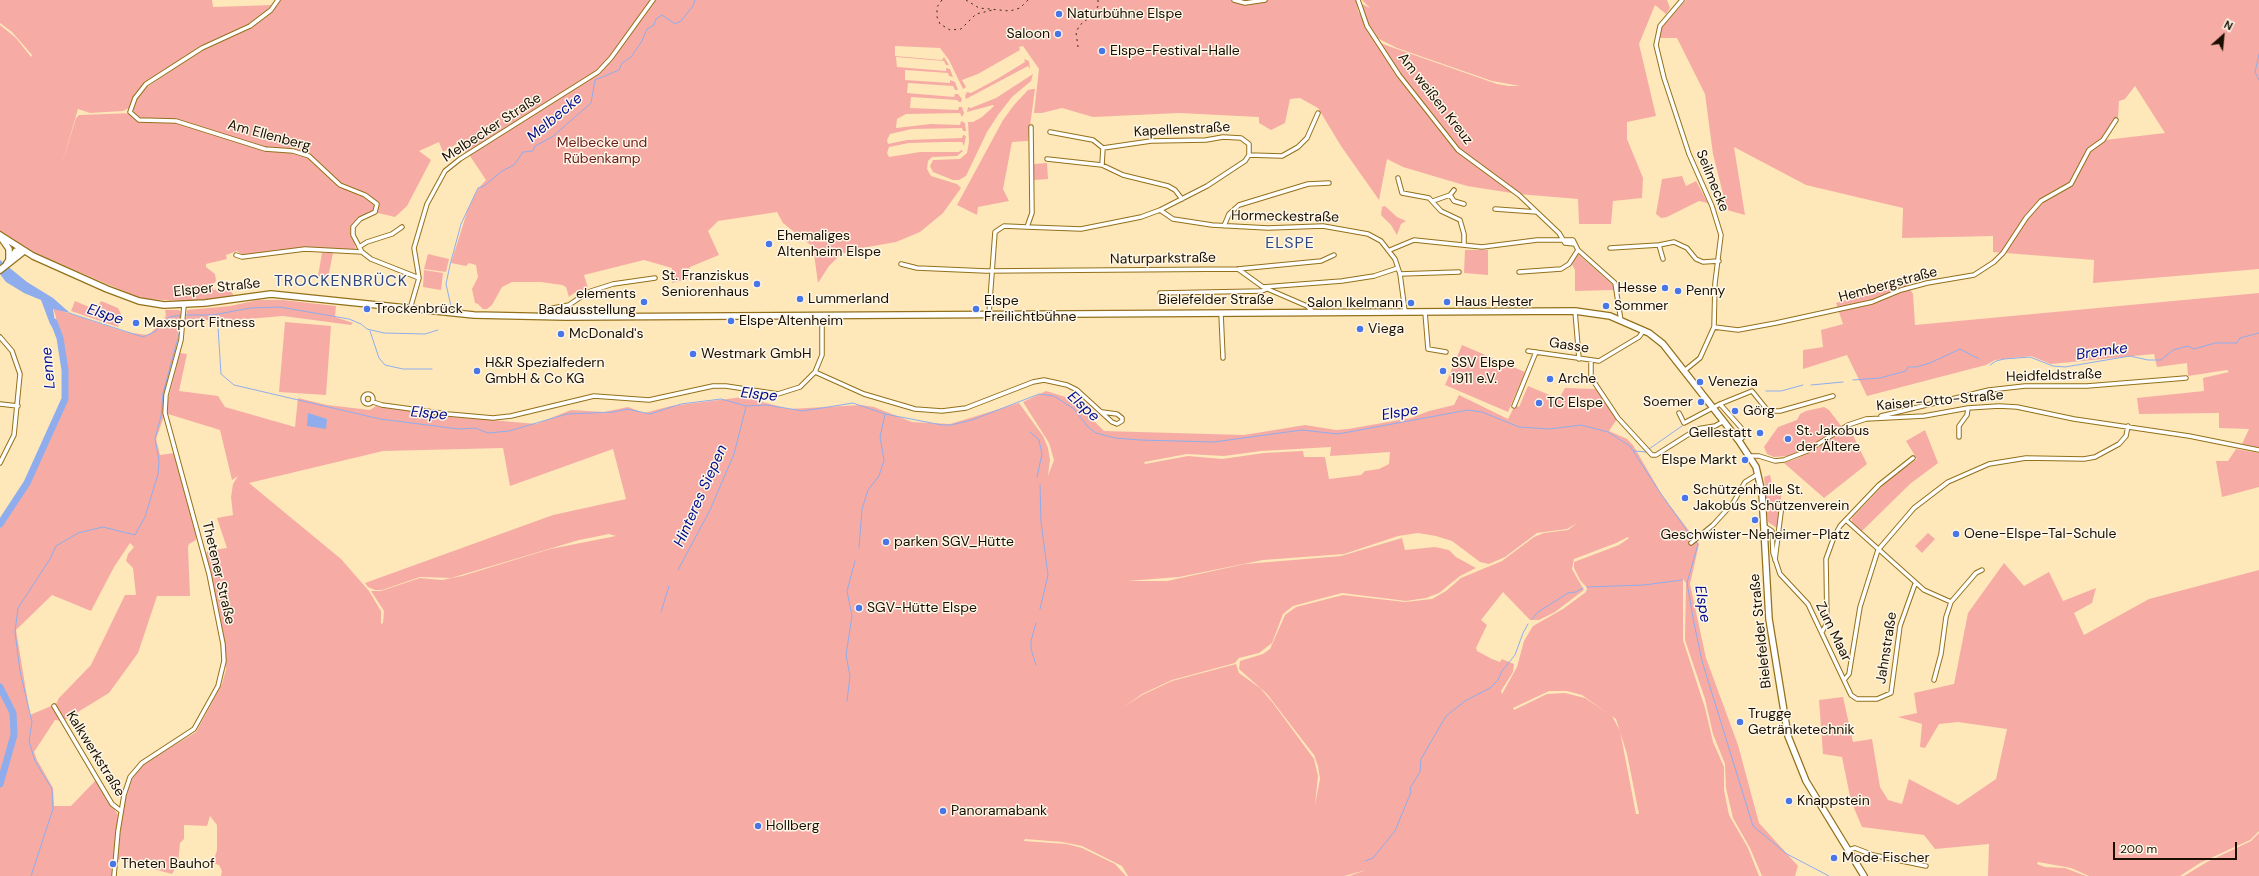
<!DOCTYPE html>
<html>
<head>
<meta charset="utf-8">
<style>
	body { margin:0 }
	#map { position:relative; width:2259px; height:876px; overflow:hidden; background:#fee8ba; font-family:"DM Sans",sans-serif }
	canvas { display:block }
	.north { position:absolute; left:2203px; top:16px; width:40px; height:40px; -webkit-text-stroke:3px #fef7e8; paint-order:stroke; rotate:27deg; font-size:11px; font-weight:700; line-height:16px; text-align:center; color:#1a0f00 }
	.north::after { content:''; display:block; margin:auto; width:14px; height:18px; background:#1a0f00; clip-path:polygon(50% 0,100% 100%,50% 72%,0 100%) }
	.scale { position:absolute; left:2113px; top:842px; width:124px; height:18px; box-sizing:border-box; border:2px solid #1a0f00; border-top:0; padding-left:5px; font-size:12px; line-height:14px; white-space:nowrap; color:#1a0f00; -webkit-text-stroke:3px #fef7e8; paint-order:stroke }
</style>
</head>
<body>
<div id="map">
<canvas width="2259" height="876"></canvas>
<div class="north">N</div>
<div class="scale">200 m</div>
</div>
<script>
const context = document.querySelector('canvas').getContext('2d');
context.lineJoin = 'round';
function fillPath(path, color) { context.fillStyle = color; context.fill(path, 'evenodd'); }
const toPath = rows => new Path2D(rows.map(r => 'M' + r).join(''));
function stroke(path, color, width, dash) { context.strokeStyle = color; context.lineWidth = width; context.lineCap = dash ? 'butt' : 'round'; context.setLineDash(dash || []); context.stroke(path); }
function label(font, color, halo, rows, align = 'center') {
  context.font = font + ' "DM Sans",sans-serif'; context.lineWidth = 3; context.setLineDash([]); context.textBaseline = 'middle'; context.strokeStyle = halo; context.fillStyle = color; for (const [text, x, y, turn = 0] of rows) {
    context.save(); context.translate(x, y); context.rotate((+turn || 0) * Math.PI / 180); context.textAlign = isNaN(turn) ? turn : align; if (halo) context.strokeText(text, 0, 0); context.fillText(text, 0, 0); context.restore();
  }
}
const green = toPath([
	[0,0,212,0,213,7,273,5,257,21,220,38,147,83,134,98,129,108,123,111,90,113,78,109,61,167,76,118,79,115,133,113,136,100,147,87,206,47,255,25,267,16,280,0,1356,0,1358,11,1377,42,1497,84,1509,86,1520,86,1492,81,1397,48,1379,39,1368,24,1362,4,1370,8,1362,0,1667,0,1670,8,1666,14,1655,5,1639,44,1656,116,1627,122,1627,139,1643,178,1642,198,1613,201,1611,224,1579,224,1578,199,1518,194,1467,186,1403,167,1387,159,1379,200,1341,146,1318,108,1300,98,1290,99,1285,123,1271,130,1259,123,1259,117,1179,113,1093,117,1062,108,1042,113,1034,113,1039,69,1023,46,1019,47,1020,50,978,74,962,80,966,87,963,89,949,60,940,48,895,46,895,56,942,60,944,57,949,65,946,65,944,61,896,57,897,67,946,71,946,68,950,69,953,77,949,76,948,73,905,70,905,80,950,83,950,80,955,82,958,90,955,90,953,86,908,83,907,93,954,97,955,94,958,94,962,99,961,102,959,102,957,100,911,97,910,108,958,110,959,107,962,107,964,113,962,117,960,113,906,114,897,119,896,128,931,124,960,125,961,121,965,123,966,131,963,131,962,128,912,129,890,134,887,140,888,144,907,140,962,138,963,135,966,136,964,146,962,142,943,142,909,143,889,147,887,153,889,157,920,152,959,152,961,150,963,151,957,156,932,157,928,161,927,169,931,176,957,184,961,188,943,213,920,232,896,242,856,249,841,254,829,266,818,283,813,247,783,223,777,212,718,221,708,231,719,255,690,267,687,279,672,283,672,268,644,260,584,275,588,288,574,293,569,297,566,287,562,285,541,282,512,282,502,287,492,305,487,309,483,309,478,304,475,303,472,289,478,277,476,265,469,263,466,266,451,263,468,209,478,189,486,180,470,156,465,153,460,142,443,152,439,142,419,151,431,160,407,206,395,217,374,212,358,219,352,228,356,251,305,247,242,255,237,251,226,255,227,259,206,264,206,267,215,274,216,281,212,285,213,290,229,288,234,296,190,301,142,299,14,244,0,234,0,25,16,38,31,57,32,55,12,32,0,23],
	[1686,0,2259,0,2259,269,2093,283,2094,260,1993,252,1993,236,1902,238,1903,208,1806,185,1734,147,1745,215,1727,210,1713,154,1705,94,1677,38,1659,38,1661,28],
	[2135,86,2165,133,2105,140,2118,118,2119,101,2125,99],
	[1024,59,1029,61,1030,69,1028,66,966,99,965,96,967,92,971,93,997,79,1025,62],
	[1033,74,1031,81,1012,97,998,115,987,132,966,176,959,180,953,180,933,172,930,166,933,160,960,159,967,153,969,142,968,122,973,122,982,117,994,106,993,105,967,112,968,107,971,108,996,98],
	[1033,89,1035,89,1028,141,1012,142,1003,189,1009,201,978,207,977,215,957,205,1003,120,1014,105,1028,90],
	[1047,163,1048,179,1034,180,1034,164],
	[1682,176,1686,186,1696,181,1708,203,1699,201,1667,217,1661,218,1656,214,1662,179],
	[1385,206,1397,217,1406,221,1401,224,1397,235,1391,225,1381,215,1382,207],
	[1465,250,1488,250,1488,275,1464,273],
	[322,253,333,253,328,278,318,276],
	[428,254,449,259,446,272,424,269],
	[1578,254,1614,286,1614,290,1575,291,1575,270,1572,264],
	[424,270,443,273,441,290,423,287],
	[1904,280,1913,294,1915,325,2259,293,2259,448,2242,444,2249,429,2219,428,2219,413,2139,414,2137,398,2204,391,2203,378,2229,372,2227,370,2188,376,2187,363,2157,367,2154,354,2051,364,2031,356,1995,360,1986,365,1867,396,1847,355,1803,369,1803,350,1823,347,1821,330,1843,324,1836,303],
	[258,300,283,300,336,306,335,317,353,323,351,325,283,316,223,321,186,319,187,310,230,306],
	[75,301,96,310,101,301,118,308,122,316,118,327,71,311],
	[53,308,126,332,147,335,151,333,166,316,165,310,179,310,181,312,176,348,163,397,164,416,156,439,160,455,174,453,197,536,196,540,189,544,188,547,190,596,157,596,138,653,109,693,63,721,55,720,34,752,37,760,53,788,54,806,71,806,96,780,118,815,112,876,0,876,0,528,6,521,64,403,65,381,56,317],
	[130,543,134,547,128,554,126,561,133,568,136,595,125,595,91,665,59,698,56,704,30,715,16,630,52,595,91,611,114,567],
	[285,322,331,326,326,395,279,392],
	[1462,345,1525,372,1508,412,1445,385],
	[180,353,187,354,179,391,218,396,225,407,295,427,298,398,327,405,370,410,376,406,447,416,536,424,571,410,604,412,628,407,644,413,671,406,743,397,789,409,861,405,874,407,912,422,950,424,1019,403,1043,436,1048,448,1050,460,1048,476,1054,460,1049,443,1023,402,1046,391,1072,399,1104,431,1244,435,1305,425,1336,430,1348,429,1411,418,1429,411,1454,405,1459,395,1508,419,1515,405,1519,407,1528,386,1559,399,1565,388,1596,389,1617,419,1609,431,1627,439,1633,445,1662,495,1699,544,1690,584,1706,658,1738,745,1759,823,1798,866,1795,876,1762,876,1750,848,1733,818,1726,788,1725,764,1713,734,1705,699,1685,640,1686,583,1683,579,1683,640,1705,708,1713,742,1724,767,1724,790,1729,815,1748,848,1759,876,1349,876,1366,870,1344,876,1128,876,1122,866,1082,846,1062,842,1025,839,1024,841,1067,844,1082,848,1115,864,1126,876,221,876,222,871,219,865,213,863,217,850,217,825,210,816,207,826,184,825,184,839,180,843,178,864,172,874,117,859,124,802,134,774,148,761,196,732,222,684,226,669,223,631,206,553,208,551,227,548,217,518,233,515,231,497,233,484,238,476,232,480,220,430,168,414,168,400],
	[1331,447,1330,456,1390,452,1389,464,1379,469,1365,471,1361,475,1329,479,1325,457,1304,457,1303,451,1264,453,1222,459,1188,456,1145,464,1144,462,1187,454,1224,456,1261,451],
	[503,448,510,486,613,449,626,499,553,515,365,583,368,587,375,590,382,590,420,577,451,578,579,540,609,534,616,536,550,549,462,576,442,580,420,578,381,591,371,591,384,611,383,623,381,624,381,611,369,591,341,559,249,483,383,451],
	[1577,523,1568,530,1544,533,1534,537,1502,561,1461,578,1446,591,1432,599,1405,602,1343,595,1296,607,1285,615,1270,649,1263,654,1240,661,1239,669,1267,694,1314,755,1318,766,1320,779,1315,805,1318,776,1314,759,1273,703,1260,688,1239,673,1236,664,1172,681,1142,695,1124,707,1142,694,1172,680,1235,663,1239,658,1259,653,1272,643,1283,614,1293,606,1342,593,1406,601,1426,598,1439,593,1460,576,1476,568,1456,557,1449,550,1435,547,1405,550,1402,538,1341,556,1245,564,1167,581,1127,581,1179,577,1263,560,1344,554,1398,536,1418,533,1436,536,1452,541,1480,562,1489,564,1505,557,1537,533,1567,529],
	[1628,537,1629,538,1619,545,1574,562,1574,568,1580,580,1587,588,1586,592,1563,609,1533,626,1524,641,1517,667,1502,694,1501,691,1513,672,1514,664,1502,659,1500,662,1492,659,1477,651,1476,648,1487,625,1481,620,1503,592,1530,620,1539,620,1555,612,1584,590,1572,569,1574,559,1616,543],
	[1549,691,1567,691,1582,695,1616,719,1627,754,1639,814,1636,814,1620,731,1612,716,1585,698,1565,693,1547,694,1514,710,1513,708],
	[1824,407,1829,410,1842,427,1804,451,1789,456,1774,457,1767,454,1764,447,1778,427,1797,420,1800,414,1806,411],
	[1849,427,1867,464,1824,498,1784,463,1798,458],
	[1925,430,1938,463,1910,484,1862,531,1852,523,1852,518,1890,478,1917,459,1906,441],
	[2236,449,2259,453,2259,487,2222,497,2216,461,2228,461],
	[1770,475,1773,489,1782,491,1777,528,1768,522,1764,477],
	[1928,533,1935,539,1922,553,1915,546],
	[2004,563,2024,586,2049,572,2063,601,2096,588,2092,603,2074,613,2084,635,2149,599,2259,570,2259,831,2250,840,2200,863,2180,876,2089,876,2071,868,2038,862,2037,864,2045,867,2065,868,2086,876,1988,876,1989,844,1935,849,1924,835,1862,827,1851,801,1842,757,1823,754,1819,700,1843,697,1853,742,1872,739,1880,787,1888,800,1902,804,1909,779,1958,805,1996,779,2007,729,1958,722,1939,724,1925,748,1920,747,1922,724,1898,717,1917,713,1914,693,1954,684,1968,613],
	[2259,833,2259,876,2184,876,2207,862,2251,841]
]);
const water = toPath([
	[0,260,27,282,53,298,70,313,53,309,57,334,50,324,41,300,24,293,6,282,0,274],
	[308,413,327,419,326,429,307,426]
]);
const stream = toPath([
	[2259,54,2255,72,2259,80],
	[451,306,446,284,450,265,461,224,478,188,484,186,502,171,514,165,523,152,533,151,535,146,552,137,591,103,595,80,619,70,622,63,631,57,642,41,647,29,654,25,656,19,662,15,675,24,681,21,693,6,695,0],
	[69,313,143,337,156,331,169,317,182,315],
	[185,315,213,315,218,327,221,374,234,385,380,419,459,429,475,428,488,433,509,431,567,414,614,412,627,409,650,414,681,404,721,399,746,406,767,405,803,411,853,403,885,414,942,425,951,425,972,420,1039,394,1054,396,1074,409,1088,427,1096,433,1115,438,1140,440,1214,442,1302,430,1338,434,1468,410,1482,412,1519,427,1549,429,1581,425,1608,432,1630,446,1659,491,1693,539],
	[213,315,250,308,280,307,349,319,361,324,367,329,384,333,425,334,438,330],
	[179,316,181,325],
	[370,331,379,358,385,365,403,369,432,369],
	[1990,365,1996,361,2004,359,2030,357,2053,366,2065,367,2130,356,2148,360,2161,360,2173,350,2188,346,2194,349,2215,343,2237,343,2240,338,2259,333],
	[1853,380,1880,378,1906,371,1908,367,1916,367,1930,363,1960,349,1979,359],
	[1811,385,1843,382],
	[1766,391,1781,391,1803,385],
	[1030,432,1039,440,1042,454,1037,477],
	[1649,449,1682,426],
	[1634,451,1646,452],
	[1040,485,1041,522,1048,575,1040,609],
	[1695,541,1698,544,1687,583,1694,623,1702,661,1753,826,1787,854,1829,876],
	[859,548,862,509,868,490,879,476,884,460,880,437,885,414],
	[678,570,710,510,734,454,746,407],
	[1587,587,1644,585,1682,580],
	[661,612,669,586],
	[1532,619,1538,612,1568,593,1576,592,1583,588],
	[1036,665,1031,649,1031,641,1036,623],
	[847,701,850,676,846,655,852,616,847,591,855,561],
	[1365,861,1373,858,1395,831,1411,792,1410,788,1420,772,1421,759,1446,716,1465,701,1490,688,1498,680,1502,671,1515,655,1523,633,1528,624],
	[31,876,53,809,52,789,35,761,29,741,32,722,20,671,15,632,18,608,50,559,56,546,78,533,103,527,135,535,145,517,158,474,159,460,155,439,161,416,163,393,180,330]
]);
const river = toPath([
	[0,524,27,483,65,399,65,370,60,338,54,322],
	[0,687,13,713,14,735,0,784]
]);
const street = toPath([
	[278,0,271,10,250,26,202,48,146,84,135,98,130,112,139,120,176,121,265,149,293,151,309,156,340,185,365,195,377,204,375,212,360,219,353,227,353,235,362,252,371,259,419,278],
	[1234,0,1245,3,1265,0],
	[1358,0,1367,26,1399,75,1458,150,1519,195,1559,233,1565,243,1575,244],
	[1682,0,1660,26,1656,45,1664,78,1689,154,1712,206,1721,235,1715,283,1714,327,1700,358,1684,371],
	[1050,132,1093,140,1103,148,1151,141,1206,140,1223,137,1241,138,1249,144,1249,155],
	[1047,159,1102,165,1123,175,1168,186,1175,190,1182,199],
	[1102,165,1103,148],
	[1398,178,1402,193,1429,198,1441,211,1460,220,1464,234,1464,245],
	[1450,195,1454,190],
	[1433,201,1450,195,1454,201,1464,204],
	[1495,209,1537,212],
	[1160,210,1173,219,1212,225,1268,228,1323,226,1368,234,1381,241,1395,259,1400,274,1405,311],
	[1224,226,1229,214,1239,205,1308,184,1329,183],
	[1027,227,1081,229,1141,217,1160,210,1207,186,1245,161,1249,155,1282,156,1298,147,1307,138,1318,113],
	[1659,245,1663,259],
	[359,247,367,242,392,234,402,227],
	[1610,248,1659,245,1674,242,1687,248,1696,259,1703,262,1719,261],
	[1390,250,1414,240,1482,247,1537,240,1573,240,1578,250,1615,283,1621,321],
	[236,255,242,257,305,249,362,252],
	[901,264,917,268,986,271,1238,269,1321,261,1334,255],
	[1238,269,1263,287,1307,306,1313,312],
	[1519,272,1561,269,1569,264,1578,250],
	[1400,274,1459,272],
	[1263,287,1342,281,1374,276,1398,268],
	[1160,293,1262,291,1267,289],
	[410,309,419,278,414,248,427,204,445,171,460,159,598,72,611,58,653,0],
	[1575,311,1579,359],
	[1425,312,1428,349,1446,352],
	[1221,313,1223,358],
	[989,314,995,232,1004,226,1027,227,1032,213,1031,127],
	[540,316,543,310,569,305,588,292,613,284,655,278],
	[1714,327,1738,330,1776,323,1872,302,1901,290,1927,283,1974,275,1994,262,2003,253,2026,218,2041,201,2071,184,2089,150,2103,140,2116,120],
	[0,337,12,351,20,374,14,435,0,463],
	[1528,351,1599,361,1639,337,1644,330],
	[1591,360,1591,376,1594,382,1618,418,1652,455,1656,455,1697,429,1715,426,1724,421],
	[815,372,864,394,915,409,942,411,966,408,1033,382,1044,380,1067,385,1077,390,1112,422,1117,424,1122,421,1122,418,1117,414,1102,412],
	'363 399a5 5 0 1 1 10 0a5 5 0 1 1-10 0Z',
	[373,402,382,405,448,414,493,418,511,416,594,396,649,400,713,386,726,386,778,394,800,387,815,372,822,355,822,316],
	[0,404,18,406],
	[1720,404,1743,430,1743,437,1739,441],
	[1514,406,1536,352],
	[1679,413,1684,423,1720,404,1752,391,1768,411,1780,411,1833,396],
	[1881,416,1989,390,2025,386,2087,386,2186,378],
	[1959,437,1959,426,1967,415,1968,408],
	[1750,456,1759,456,1775,461,1784,460,1807,451,1848,425,1866,419,1924,416,1968,408,1999,406,2017,407,2074,419,2189,436,2259,450],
	[1847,521,1924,590,1951,602],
	[1764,526,1772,531,1773,553,1780,574,1808,604,1851,695,1857,699,1877,699,1891,693,1900,626,1915,584],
	[1691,543,1713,525,1733,503,1745,482,1758,474],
	[1775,560,1782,504],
	[1822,632,1827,623,1826,559,1834,537,1840,526,1879,485,1913,458],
	[1844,680,1849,674,1860,607,1878,550,1914,508,1948,482,1989,464,2026,458,2084,459,2095,457,2119,444,2126,436,2128,426],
	[1934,680,1941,654,1946,617,1951,602,1976,573,1982,570],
	[54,706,112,804,121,811],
	[1848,850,1855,848,1873,855,1926,866],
	[114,876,118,831,124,795,130,777,142,763,194,729,218,686,224,661,223,644,209,574,165,413,166,395,181,340,184,305]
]);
const primary = toPath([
	[0,235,33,256,107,289,139,301,164,305,205,303,271,294,474,315,566,317,1575,311,1610,316,1649,333,1663,344,1739,441,1756,467,1762,493,1769,619,1788,736,1806,781,1864,876],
	[2,239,9,249,9,260],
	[7,263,16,251,22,251],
	[0,270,24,251]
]);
const rail = toPath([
	[942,0,937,7,937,17,940,24,950,30,961,29,976,14,993,10],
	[966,0,979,8,1010,11,1020,8,1028,0],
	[1078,47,1076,32,1080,25,1095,13,1098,6,1098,0]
]);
const markers = [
	[1059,14,4,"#4876e8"],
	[1058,34,4,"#4876e8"],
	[1102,51,4,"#4876e8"],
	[769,244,4,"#4876e8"],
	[757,284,4,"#4876e8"],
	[1665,288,4,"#4876e8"],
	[1678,291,4,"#4876e8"],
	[800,299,4,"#4876e8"],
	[644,302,4,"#4876e8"],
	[1447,302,4,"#4876e8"],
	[1411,303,4,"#4876e8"],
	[1606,306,4,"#4876e8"],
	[367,309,4,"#4876e8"],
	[976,309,4,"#4876e8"],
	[731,321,4,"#4876e8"],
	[136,323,4,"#4876e8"],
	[1360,329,4,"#4876e8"],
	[561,334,4,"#4876e8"],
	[693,354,4,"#4876e8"],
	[477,371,4,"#4876e8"],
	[1443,371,4,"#4876e8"],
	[1550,379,4,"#4876e8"],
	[1700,382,4,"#4876e8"],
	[1701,402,4,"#4876e8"],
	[1539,403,4,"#4876e8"],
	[1735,411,4,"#4876e8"],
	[1760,433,4,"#4876e8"],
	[1788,439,4,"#4876e8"],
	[1745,460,4,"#4876e8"],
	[1685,498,4,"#4876e8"],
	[1755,520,4,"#4876e8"],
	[1956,534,4,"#4876e8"],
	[886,542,4,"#4876e8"],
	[859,608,4,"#4876e8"],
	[1740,722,4,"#4876e8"],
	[1789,801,4,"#4876e8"],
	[943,811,4,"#4876e8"],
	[758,826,4,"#4876e8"],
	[1834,858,4,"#4876e8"],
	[113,864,4,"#4876e8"]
];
const poiNames = [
	["Naturbühne Elspe",1067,14],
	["Saloon",1050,34,"right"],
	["Elspe-Festival-Halle",1110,51],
	["Ehemaliges",777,236],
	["Altenheim Elspe",777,252],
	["St. Franziskus",749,276,"right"],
	["Seniorenhaus",749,292,"right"],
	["Hesse",1657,288,"right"],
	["Penny",1686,291],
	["elements",636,294,"right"],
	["Badausstellung",636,310,"right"],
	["Lummerland",808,299],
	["Elspe",984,301],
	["Freilichtbühne",984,317],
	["Haus Hester",1455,302],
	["Salon Ikelmann",1403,303,"right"],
	["Sommer",1614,306],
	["Trockenbrück",375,309],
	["Elspe Altenheim",739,321],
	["Maxsport Fitness",144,323],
	["Viega",1368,329],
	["McDonald's",569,334],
	["Westmark GmbH",701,354],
	["H&R Spezialfedern",485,363],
	["GmbH & Co KG",485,379],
	["SSV Elspe",1451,363],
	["1911 e.V.",1451,379],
	["Arche",1558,379],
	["Venezia",1708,382],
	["Soemer",1693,402,"right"],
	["TC Elspe",1547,403],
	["Görg",1743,411],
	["St. Jakobus",1796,431],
	["der Ältere",1796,447],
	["Gellestatt",1752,433,"right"],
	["Elspe Markt",1737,460,"right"],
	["Schützenhalle St.",1693,490],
	["Jakobus Schützenverein",1693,506],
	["Oene-Elspe-Tal-Schule",1964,534],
	["Geschwister-Neheimer-Platz",1755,535,"center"],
	["parken SGV_Hütte",894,542],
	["SGV-Hütte Elspe",867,608],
	["Trugge",1748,714],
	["Getränketechnik",1748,730],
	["Knappstein",1797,801],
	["Panoramabank",951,811],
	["Hollberg",766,826],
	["Mode Fischer",1842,858],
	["Theten Bauhof",121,864]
];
const streetNames = [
	["Am weißen Kreuz",1435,99,52],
	["Melbecker Straße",492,128,-33],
	["Kapellenstraße",1182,130,-3],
	["Am Ellenberg",269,136,15],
	["Seilmecke",1712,181,68],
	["Hormeckestraße",1285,217,1],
	["Naturparkstraße",1163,259,-1],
	["Hembergstraße",1888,285,-15],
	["Elsper Straße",217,288,-6],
	["Bielefelder Straße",1216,300],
	["Gasse",1569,346,9],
	["Heidfeldstraße",2054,376,-2],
	["Kaiser-Otto-Straße",1940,401,-5],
	["Thetener Straße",218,573,77],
	["Bielefelder Straße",1761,631,-96],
	["Zum Maar",1833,632,64],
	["Jahnstraße",1887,648,-81],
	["Kalkwerkstraße",95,754,58]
];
const parkNames = [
	["Melbecke und",602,143],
	["Rübenkamp",602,159]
];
const waterNames = [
	["Melbecke",555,118,-40],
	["Elspe",105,315,18],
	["Bremke",2102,352,-8],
	["Lenne",49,368,-95],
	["Elspe",759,395,6],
	["Elspe",1083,407,42],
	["Elspe",1400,413,-10],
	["Elspe",429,414,5],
	["Hinteres Siepen",701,496,-66],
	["Elspe",1702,604,81]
];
const quarterNames = [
	["ELSPE",1290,244],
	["TROCKENBRÜCK",341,282]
];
fillPath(green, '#f6aca5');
fillPath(water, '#8fadec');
stroke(stream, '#8fadec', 1);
stroke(river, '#8fadec', 7);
stroke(street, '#93701a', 5.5);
stroke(primary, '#93701a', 8);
stroke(street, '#fff', 3.5);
stroke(primary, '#fff', 5.5);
stroke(rail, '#372b18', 1, [2, 4]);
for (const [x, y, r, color] of markers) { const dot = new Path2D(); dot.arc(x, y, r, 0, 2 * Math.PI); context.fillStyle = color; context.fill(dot); stroke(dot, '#fef7e8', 1.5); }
label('14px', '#1a0f00', '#fef7e8', poiNames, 'left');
label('14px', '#1a0f00', '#fef7e8', streetNames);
label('14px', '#6b1819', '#fef7e8', parkNames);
label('italic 15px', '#030c8c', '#fef7e8', waterNames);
context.letterSpacing = '1px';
label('16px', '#304881', '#fef7e8', quarterNames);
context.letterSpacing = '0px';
</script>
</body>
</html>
